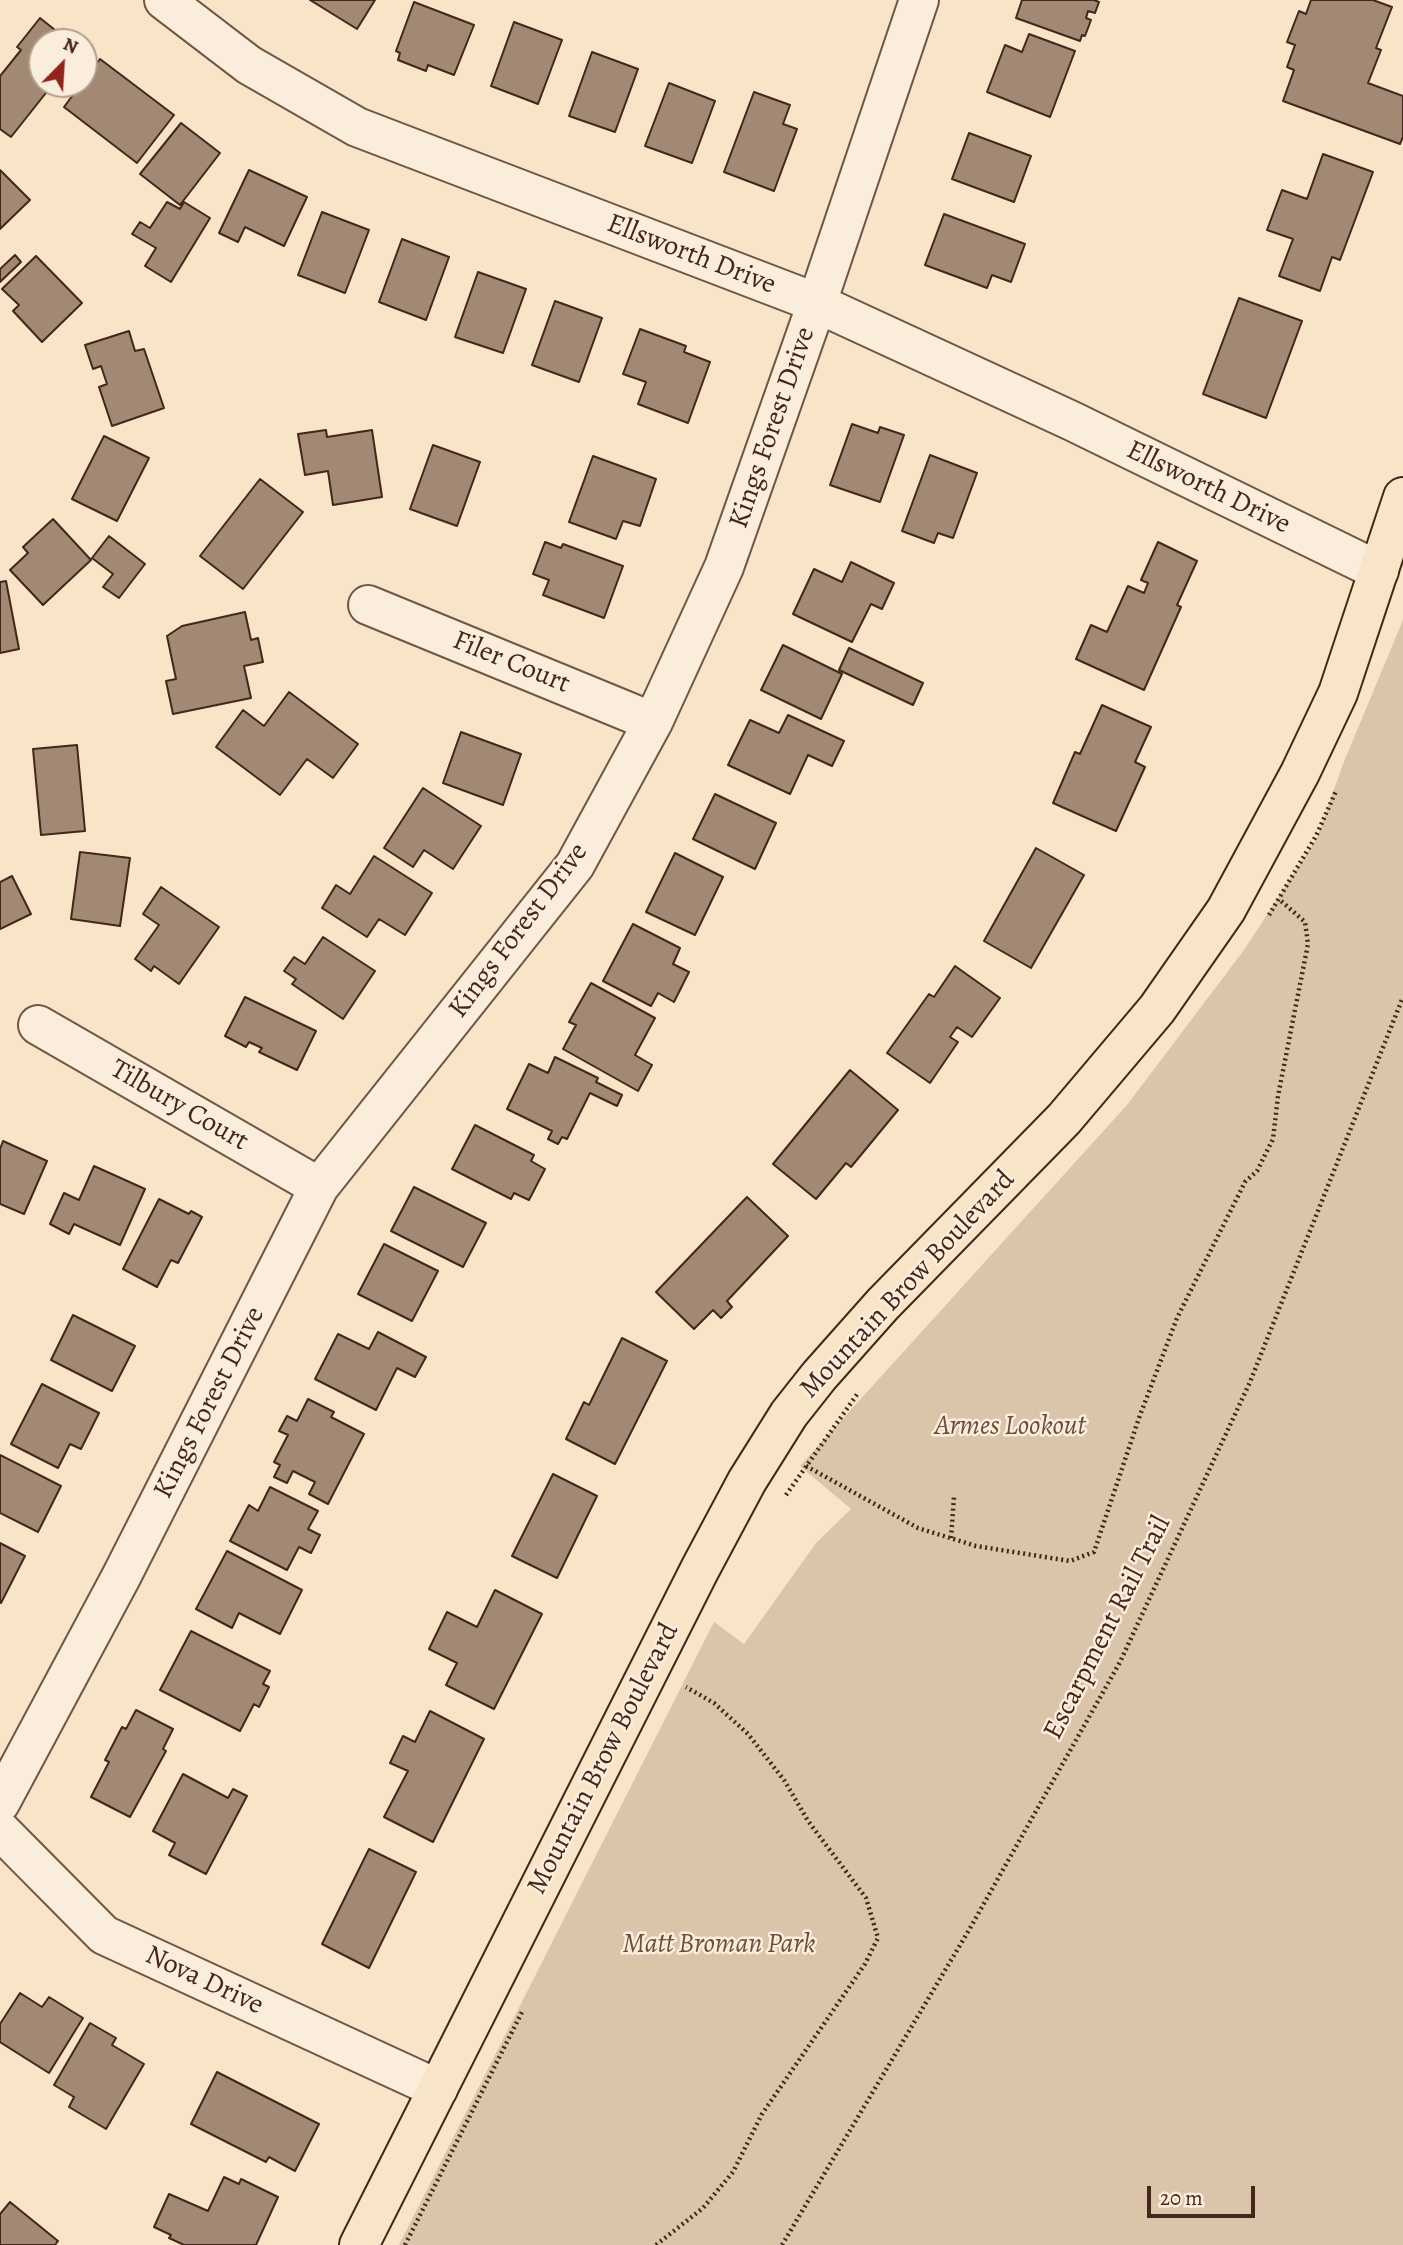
<!DOCTYPE html>
<html>
<head>
<meta charset="utf-8">
<style>
	body { margin:0 }
	#map { position:relative; width:1403px; height:2245px; overflow:hidden; background:#f8e4c7; font-family:Alegreya,serif }
	canvas { display:block }
	.north { position:absolute; left:28px; top:28px; width:70px; height:70px; box-sizing:border-box; background:#faeddb; border:2px solid #b29d8e; border-radius:50%; rotate:24deg; font-size:19px; font-weight:700; line-height:28px; text-align:center; color:#45261a }
	.north::after { content:''; display:block; margin:auto; width:24px; height:32px; background:#8f2418; clip-path:polygon(50% 0,100% 100%,50% 72%,0 100%) }
	.scale { position:absolute; left:1147px; top:2186px; width:108px; height:32px; box-sizing:border-box; border:4px solid #45261a; border-top:0; padding-left:9px; font-size:21px; line-height:24px; white-space:nowrap; color:#45261a; -webkit-text-stroke:5px #faeddb; paint-order:stroke }
</style>
</head>
<body>
<div id="map">
<canvas width="1403" height="2245"></canvas>
<div class="north">N</div>
<div class="scale">20 m</div>
</div>
<script>
const context = document.querySelector('canvas').getContext('2d');
context.lineJoin = 'round';
function fillPath(path, color) { context.fillStyle = color; context.fill(path, 'evenodd'); }
const toPath = rows => new Path2D(rows.map(r => 'M' + r).join(''));
function stroke(path, color, width, dash) { context.strokeStyle = color; context.lineWidth = width; context.lineCap = dash ? 'butt' : 'round'; context.setLineDash(dash || []); context.stroke(path); }
function label(font, color, halo, rows, align = 'center') {
  context.font = font + ' Alegreya,serif'; context.lineWidth = 5; context.setLineDash([]); context.textBaseline = 'middle'; context.strokeStyle = halo; context.fillStyle = color; for (const [text, x, y, turn = 0] of rows) {
    context.save(); context.translate(x, y); context.rotate((+turn || 0) * Math.PI / 180); context.textAlign = isNaN(turn) ? turn : align; if (halo) context.strokeText(text, 0, 0); context.fillText(text, 0, 0); context.restore();
  }
}
const green = toPath([
	[1403,620,1403,2245,399,2245,714,1622,744,1644,816,1543,851,1509,800,1466,1127,1105,1244,950,1317,838,1343,764]
]);
const building = toPath([
	[310,0,375,0,357,29,310,0],
	[1022,0,1094,0,1099,2,1095,13,1088,11,1086,18,1091,20,1085,36,1082,35,1080,41,1016,18,1022,0],
	[1311,0,1373,0,1392,7,1376,48,1381,50,1368,83,1403,96,1403,137,1400,144,1283,101,1294,70,1287,67,1295,45,1287,42,1299,11,1306,14,1311,0],
	[414,2,474,25,454,75,428,65,426,71,398,60,400,53,396,51,414,2],
	[40,18,70,42,42,42,42,84,53,84,11,137,0,129,0,76,21,50,17,47,40,18],
	[514,22,562,40,538,104,491,86,514,22],
	[1029,34,1075,51,1050,117,987,92,1005,45,1022,52,1029,34],
	[592,52,638,69,615,132,569,116,592,52],
	[100,59,174,115,137,163,64,107,81,84,84,84,84,80,100,59],
	[669,83,715,101,692,163,645,146,669,83],
	[754,92,790,105,783,124,797,129,774,191,724,172,754,92],
	[181,123,220,153,180,205,140,174,181,123],
	[969,133,1031,156,1014,202,952,179,969,133],
	[1323,154,1373,172,1340,260,1332,257,1320,291,1279,276,1293,239,1267,230,1282,190,1307,199,1323,154],
	[0,170,30,200,0,229,0,170],
	[249,170,307,197,284,246,245,227,238,242,219,233,249,170],
	[167,202,180,209,184,202,210,218,171,282,145,266,156,248,132,234,140,222,150,228,167,202],
	[322,212,369,230,345,293,298,275,322,212],
	[944,214,1025,244,1011,282,992,275,987,288,925,265,944,214],
	[402,239,449,257,426,320,379,302,402,239],
	[15,255,21,262,0,282,0,269,15,255],
	[36,256,82,303,42,342,13,311,19,305,2,289,36,256],
	[478,272,526,289,503,353,455,337,478,272],
	[1239,298,1302,321,1266,418,1203,394,1239,298],
	[555,301,602,318,579,382,532,365,555,301],
	[640,329,686,346,684,352,710,362,688,423,638,404,646,382,623,374,640,329],
	[129,331,135,351,144,349,164,408,112,426,99,387,107,384,101,366,93,369,85,345,129,331],
	[852,424,878,433,880,427,904,435,880,502,830,485,852,424],
	[326,430,327,437,372,430,382,497,333,505,328,471,305,475,298,434,326,430],
	[104,436,149,458,117,521,72,499,104,436],
	[433,445,480,462,457,526,410,509,433,445],
	[930,455,977,473,953,538,938,533,934,543,902,531,930,455],
	[593,456,656,479,640,526,623,521,616,539,569,522,593,456],
	[260,479,303,512,243,589,200,556,260,479],
	[53,519,91,560,43,605,10,570,28,553,23,547,53,519],
	[109,536,145,564,119,598,103,587,113,574,92,558,109,536],
	[545,542,561,548,563,544,623,566,604,618,543,595,549,580,533,574,545,542],
	[1158,542,1197,561,1177,605,1181,607,1144,690,1076,659,1091,625,1107,632,1128,586,1144,593,1148,583,1141,580,1158,542],
	[851,562,894,583,882,609,871,604,852,642,793,614,814,569,842,582,851,562],
	[6,581,19,649,0,653,0,582,6,581],
	[245,612,251,640,258,638,263,662,244,666,251,698,173,714,166,681,176,679,167,636,182,626,245,612],
	[783,645,842,674,821,719,761,690,783,645],
	[849,648,923,683,913,705,839,670,849,648],
	[289,692,358,744,333,778,307,759,280,795,216,747,243,710,264,726,289,692],
	[1102,705,1151,727,1135,762,1145,767,1116,831,1053,803,1075,752,1080,754,1102,705],
	[788,715,844,741,832,766,808,755,790,794,728,765,750,720,779,733,788,715],
	[461,732,521,754,503,805,443,783,461,732],
	[77,745,85,831,41,835,33,749,77,745],
	[423,788,481,826,453,869,424,850,413,867,384,848,423,788],
	[715,794,776,823,755,869,693,839,715,794],
	[1036,848,1084,875,1031,968,984,941,1036,848],
	[80,852,130,858,120,926,71,919,80,852],
	[675,853,723,877,695,935,646,912,675,853],
	[374,856,432,893,405,935,379,919,367,937,322,908,336,885,350,894,374,856],
	[12,876,31,914,0,929,0,882,12,876],
	[161,887,219,927,179,984,154,966,151,971,135,959,159,925,143,914,161,887],
	[633,924,680,948,673,964,689,972,674,1002,658,993,651,1006,603,981,633,924],
	[323,937,375,971,343,1019,292,984,296,979,284,971,294,957,305,964,323,937],
	[955,966,1000,998,972,1037,957,1027,950,1037,958,1042,930,1083,887,1053,929,994,934,997,955,966],
	[591,983,655,1018,635,1055,652,1065,638,1091,563,1049,576,1025,569,1022,591,983],
	[245,997,316,1031,297,1070,259,1052,262,1048,249,1042,246,1047,225,1036,245,997],
	[555,1057,598,1078,596,1082,622,1095,617,1106,590,1093,567,1139,562,1137,558,1144,548,1139,552,1131,507,1109,529,1064,548,1073,555,1057],
	[850,1070,898,1110,851,1167,846,1163,816,1199,773,1164,850,1070],
	[475,1125,534,1155,531,1161,545,1169,529,1200,514,1193,511,1199,452,1169,475,1125],
	[3,1141,47,1161,24,1214,0,1204,0,1149,3,1141],
	[94,1166,145,1189,120,1245,74,1224,69,1234,50,1224,64,1193,79,1200,94,1166],
	[414,1187,486,1223,463,1267,391,1231,414,1187],
	[747,1197,788,1236,727,1301,732,1307,721,1318,713,1310,694,1329,656,1292,747,1197],
	[159,1199,189,1214,191,1211,202,1217,178,1263,171,1260,157,1287,123,1269,159,1199],
	[384,1244,438,1271,412,1321,358,1294,384,1244],
	[73,1315,135,1346,112,1391,51,1360,73,1315],
	[378,1332,426,1357,415,1377,397,1368,376,1410,315,1379,338,1334,369,1349,378,1332],
	[622,1338,667,1361,615,1464,566,1439,584,1402,589,1405,622,1338],
	[42,1384,99,1413,81,1449,70,1444,58,1468,11,1444,42,1384],
	[308,1399,334,1412,331,1417,364,1434,328,1504,309,1494,315,1482,293,1471,287,1483,274,1477,280,1465,274,1462,288,1435,279,1431,287,1416,297,1421,308,1399],
	[0,1455,61,1486,38,1532,0,1513,0,1455],
	[553,1474,597,1496,557,1578,512,1556,553,1474],
	[270,1487,318,1511,308,1529,320,1535,311,1553,299,1547,287,1570,230,1541,249,1505,258,1511,270,1487],
	[0,1543,25,1556,1,1603,0,1602,0,1543],
	[227,1551,302,1590,280,1634,239,1613,232,1628,196,1609,227,1551],
	[495,1590,542,1614,494,1709,446,1685,457,1663,429,1649,447,1612,477,1627,495,1590],
	[191,1631,270,1671,263,1684,269,1687,259,1707,254,1704,240,1731,160,1690,191,1631],
	[136,1710,173,1729,163,1749,166,1751,130,1817,91,1797,109,1762,105,1760,122,1727,126,1729,136,1710],
	[430,1711,484,1739,433,1842,384,1817,408,1771,390,1763,403,1736,415,1742,430,1711],
	[183,1774,228,1798,233,1789,247,1796,206,1874,169,1855,175,1843,153,1831,183,1774],
	[369,1849,416,1872,369,1968,322,1944,369,1849],
	[20,1993,42,2007,49,1997,83,2018,49,2073,0,2042,0,2024,20,1993],
	[90,2023,116,2038,112,2045,144,2064,106,2129,69,2107,74,2097,54,2085,90,2023],
	[217,2072,319,2124,295,2171,269,2157,266,2162,191,2124,217,2072],
	[224,2177,239,2184,241,2179,278,2197,256,2245,184,2245,169,2238,171,2235,154,2227,169,2194,208,2211,224,2177],
	[10,2202,58,2241,55,2245,0,2245,0,2214,10,2202]
]);
const path = toPath([
	[1269,915,1316,836,1336,791],
	[806,1466,918,1528,976,1546,1070,1561,1094,1552,1139,1418,1177,1318,1245,1182,1257,1171,1273,1139,1278,1096,1308,944,1305,922,1280,900],
	[786,1495,858,1393],
	[951,1538,954,1497],
	[405,2245,523,2010],
	[656,2245,703,2208,733,2172,762,2114,865,1964,878,1938,866,1898,808,1821,784,1780,748,1734,714,1703,686,1687],
	[782,2245,969,1930,1120,1662,1250,1382,1403,997]
]);
const minor = toPath([
	[164,0,249,65,357,127,812,301,1072,421,1379,571],
	[368,605,653,722],
	[38,1025,319,1187],
	[0,1803,121,1577,319,1187,575,865,653,722,724,567,817,303,919,0],
	[0,1830,104,1935,438,2089]
]);
const major = toPath([
	[359,2245,700,1569,747,1481,789,1414,819,1376,883,1304,1064,1119,1157,1009,1226,910,1300,773,1338,693,1403,497]
]);
const streetNames = [
	["Ellsworth Drive",691,255,21],
	["Kings Forest Drive",773,428,-71],
	["Ellsworth Drive",1208,488,26],
	["Filer Court",511,663,22],
	["Kings Forest Drive",519,931,-53],
	["Tilbury Court",179,1106,30],
	["Mountain Brow Boulevard",908,1285,-47],
	["Kings Forest Drive",210,1403,-63],
	["Escarpment Rail Trail",1108,1628,-63],
	["Mountain Brow Boulevard",604,1759,-63],
	["Nova Drive",204,1981,25]
];
const parkNames = [
	["Armes Lookout",1010,1427],
	["Matt Broman Park",719,1945]
];
fillPath(green, '#dac4aa');
fillPath(building, '#a28974');
stroke(building, '#45261a', 2);
stroke(minor, '#725645', 42);
stroke(major, '#45261a', 42);
stroke(path, '#45261a', 4.5, [2, 3.5]);
stroke(minor, '#faeddb', 38);
stroke(major, '#f8e4c7', 38);
label('28px', '#45261a', '#faeddb', streetNames);
label('italic 28px', '#6a4e3e', '#faeddb', parkNames);
</script>
</body>
</html>
